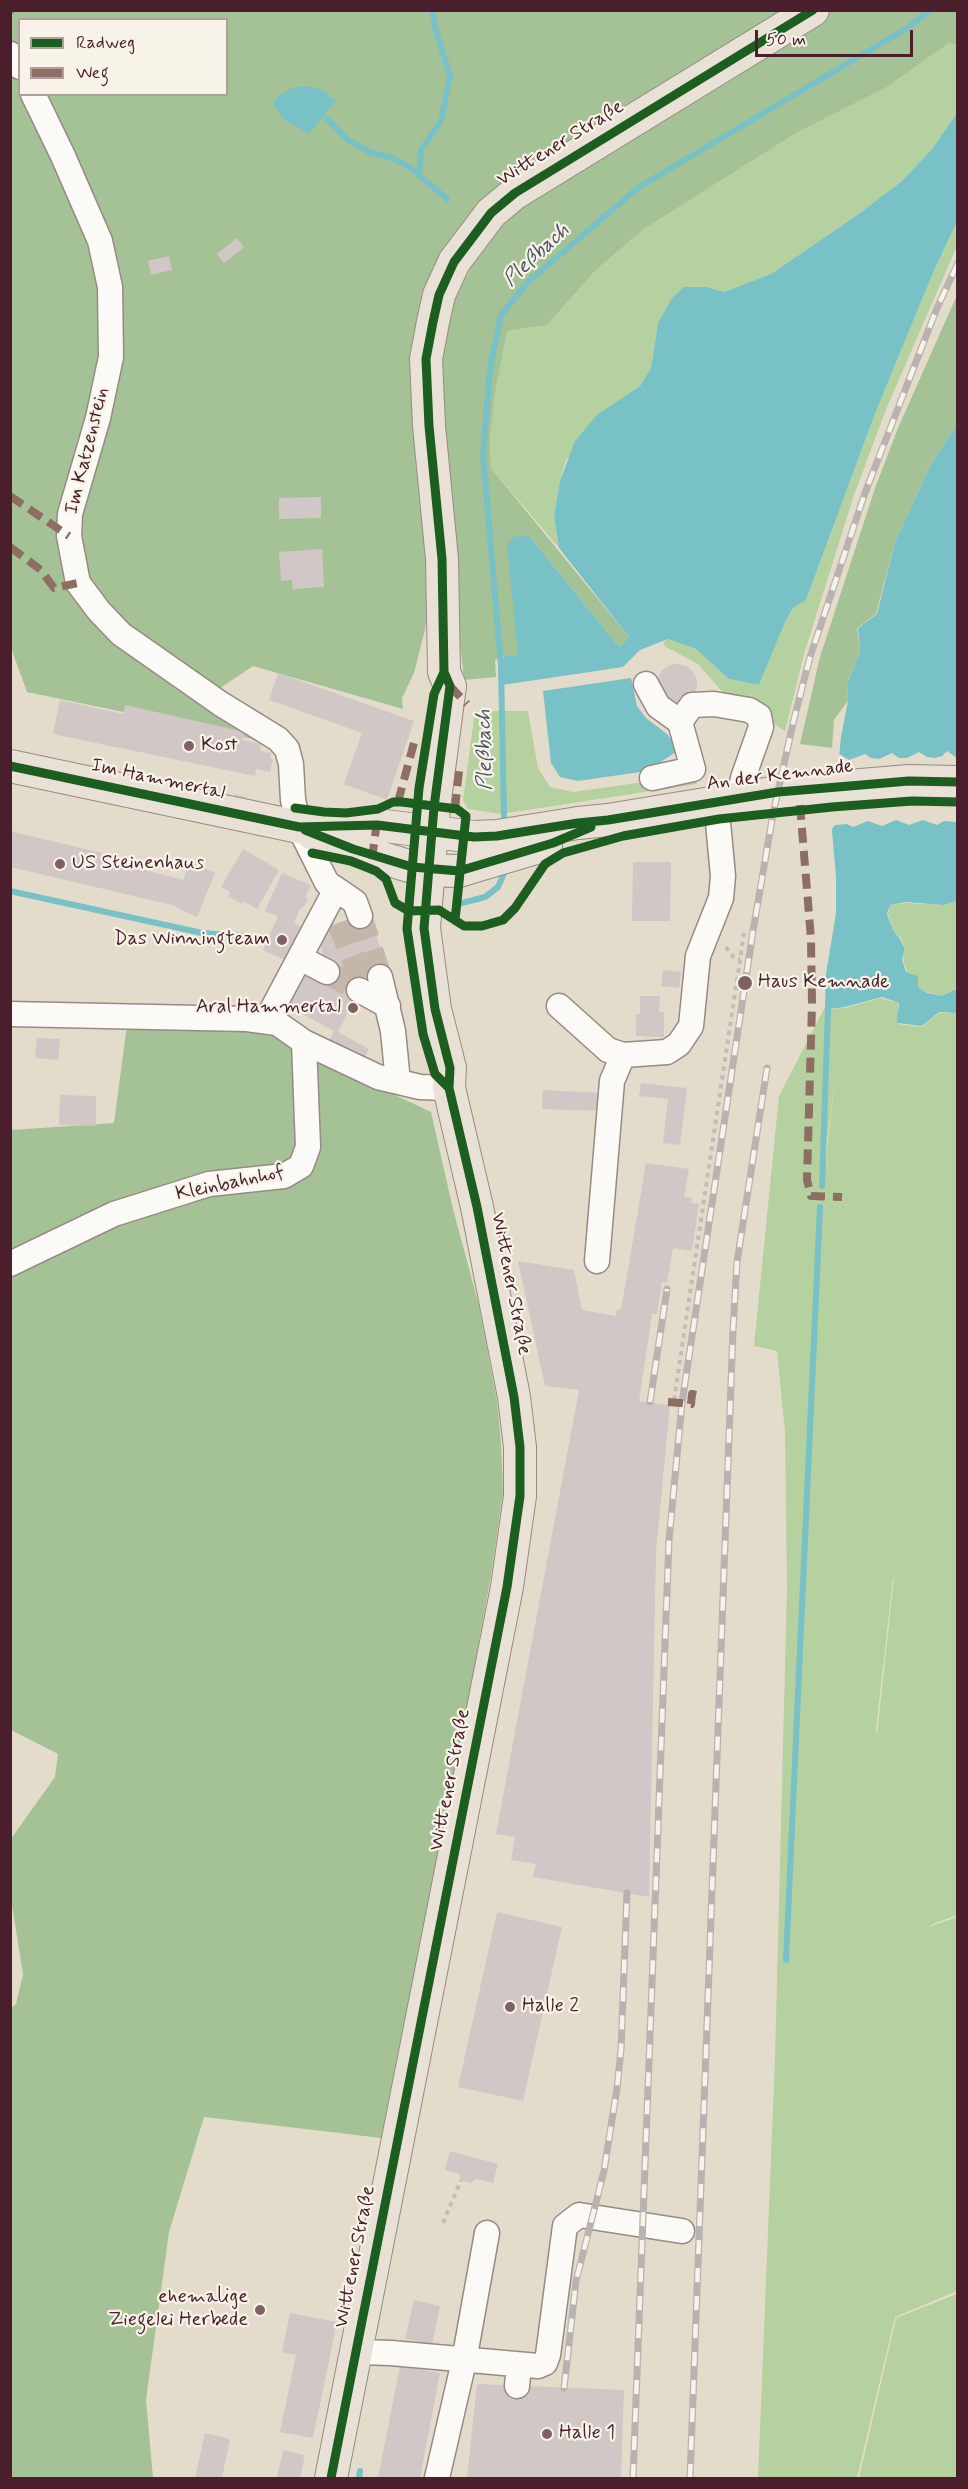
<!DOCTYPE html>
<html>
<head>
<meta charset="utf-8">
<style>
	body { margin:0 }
	#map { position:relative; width:968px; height:2489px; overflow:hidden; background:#e4dcca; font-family:Mynerve,sans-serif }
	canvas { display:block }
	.frame { position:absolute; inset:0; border:12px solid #4a1f2b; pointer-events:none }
	.legend { position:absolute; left:18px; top:18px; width:210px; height:78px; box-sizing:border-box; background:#f7f3e8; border:2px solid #b29e9c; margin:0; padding:8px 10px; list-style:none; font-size:18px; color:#4a1f2b }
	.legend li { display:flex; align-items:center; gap:12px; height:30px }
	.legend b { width:30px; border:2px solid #b29e9c }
	.scale { position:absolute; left:755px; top:30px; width:158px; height:27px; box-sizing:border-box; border:3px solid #4a1f2b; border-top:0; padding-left:8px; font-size:18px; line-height:21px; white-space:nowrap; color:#4a1f2b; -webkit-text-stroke:4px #f7f3e8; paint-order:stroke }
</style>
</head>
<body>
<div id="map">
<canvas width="968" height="2489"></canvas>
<div class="frame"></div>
<ul class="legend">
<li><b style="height:8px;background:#1b5e20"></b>Radweg</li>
<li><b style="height:8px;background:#8d6e63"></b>Weg</li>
</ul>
<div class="scale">50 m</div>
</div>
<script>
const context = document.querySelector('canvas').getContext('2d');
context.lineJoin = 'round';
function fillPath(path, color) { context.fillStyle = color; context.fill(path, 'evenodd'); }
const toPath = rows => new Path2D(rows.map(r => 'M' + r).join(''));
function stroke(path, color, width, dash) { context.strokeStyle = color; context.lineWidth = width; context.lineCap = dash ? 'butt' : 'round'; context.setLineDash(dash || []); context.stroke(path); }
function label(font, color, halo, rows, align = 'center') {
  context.font = font + ' Mynerve,sans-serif'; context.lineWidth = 4.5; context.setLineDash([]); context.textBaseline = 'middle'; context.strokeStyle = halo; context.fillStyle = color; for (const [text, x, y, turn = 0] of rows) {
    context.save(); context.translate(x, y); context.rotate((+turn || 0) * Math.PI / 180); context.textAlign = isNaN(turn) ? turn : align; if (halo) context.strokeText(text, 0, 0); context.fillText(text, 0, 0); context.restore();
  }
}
const green = toPath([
	[949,43,957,45,957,113,932,149,902,181,856,216,771,274,724,292,707,287,658,323,651,368,640,386,623,398,566,460,560,481,554,516,559,548,491,468,490,440,494,400,507,331,547,325,596,270,644,229,798,132,887,87],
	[957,222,957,246,887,407,854,495,804,654,785,731,773,723,764,714,726,696,698,664,666,647,663,643,668,639,696,649,729,679,759,685,786,620,793,608,806,600,876,411,935,268],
	[475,711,528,711,538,768,550,787,573,792,694,775,697,784,501,814,468,809,463,800],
	[957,901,957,993,955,988,942,996,926,992,918,987,918,976,907,972,903,960,905,949,901,938,893,930,888,914,890,905,906,903,943,905],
	[881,998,898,1003,898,1024,922,1027,939,1013,957,1013,958,1915,935,1923,929,1927,957,1917,957,2291,895,2317,857,2478,758,2478,775,2059,787,1588,785,1432,777,1351,754,1346,779,1096,825,1007,828,1009,846,1008],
	[838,1061,826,1155,830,1179,825,1154],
	[893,1578,894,1578,877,1734,876,1730],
	[957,2294,957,2478,859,2478,896,2318]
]);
const forest = toPath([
	[11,11,789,11,720,56,442,267,431,578,425,630,414,673,402,698,403,709,253,666,213,693,268,742,27,692,11,648],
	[20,20,226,20,226,94,20,94],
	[829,11,957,11,957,45,949,43,887,87,798,132,644,229,596,270,547,325,507,331,494,400,490,440,491,468,629,637,619,647,531,538,518,638,518,655,505,656,495,660,496,677,464,680,446,512,439,357,454,301,472,265,499,229,539,192,689,102],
	[957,295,957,424,930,466,895,542,876,614,857,628,860,652,847,682,848,701,834,720,832,748,800,744,820,657,875,488,898,428],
	[127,1025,266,1029,285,1043,431,1112,453,1209,479,1306,497,1401,501,1443,503,1492,491,1576,473,1674,415,1973,381,2138,204,2117,169,2232,146,2400,153,2478,11,2478,10,2009,16,2004,23,1974,11,1899,10,1840,55,1777,58,1754,11,1730,11,1130,114,1123]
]);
const water = toPath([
	[305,86,322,89,336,101,309,134,285,120,273,104,276,98,292,88],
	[957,113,957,222,935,268,876,411,806,600,793,608,786,620,759,685,729,679,696,649,668,639,640,650,623,667,502,685,501,661,505,656,518,655,507,544,514,537,523,535,531,538,619,647,629,637,559,548,554,516,560,481,575,441,597,415,640,386,651,368,658,323,672,298,684,287,707,287,724,292,771,274,856,216,902,181,932,149],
	[957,424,957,901,943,905,906,902,890,905,887,914,893,930,900,939,905,949,902,960,906,972,918,976,918,987,927,993,942,996,955,989,957,994,957,1013,939,1012,922,1026,897,1023,899,1003,882,997,845,1007,828,1009,825,1007,826,974,836,913,836,877,832,831,841,737,848,701,847,683,860,652,858,628,877,614,895,542,930,466],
	[631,678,637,706,646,718,667,734,679,750,647,771,578,781,560,777,551,763,543,691]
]);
const pier = toPath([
	[947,751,957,758,957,822,944,821,937,825,923,820,909,825,896,820,882,826,868,821,853,827,847,824,835,825,831,830,836,752,849,760,865,754,871,758,879,759,892,753,899,758,907,758,919,752,927,757,935,758,942,756]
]);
const stream = toPath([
	[327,119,348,140,370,152,395,159,411,168,447,199],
	[419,174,421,150,441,121,450,75,436,31,432,10],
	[504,817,501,666,483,454,490,369,501,315,528,282,639,187,909,27,930,10],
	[10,891,202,933,245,936],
	[462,903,485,897,498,887,504,873],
	[822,1186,828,1009],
	[786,1960,820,1207],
	[359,2478,360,2471]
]);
const building = toPath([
	[237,238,244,247,224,263,217,254],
	[169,256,172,270,151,275,148,261],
	[321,497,321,518,279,519,279,498],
	[322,549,324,587,293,589,292,580,281,581,279,552],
	'657 684a20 20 0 1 1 40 0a20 20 0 1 1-40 0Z',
	[278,673,414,721,387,800,344,784,362,733,269,700],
	[60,700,123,714,125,705,245,732,243,740,261,744,260,751,271,753,270,758,273,759,270,772,256,769,255,776,53,734],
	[234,794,247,797,246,801,234,799],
	[10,831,102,853,101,858,183,880,190,862,215,873,197,917,172,905,10,867],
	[243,849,279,870,257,909,244,901,242,904,228,896,230,892,221,887],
	[633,862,671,862,670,921,632,921],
	[282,873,311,885,305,897,308,898,306,904,300,909,294,923,304,928,287,961,263,950,278,916,265,911],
	[369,913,389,974,363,982,338,1032,369,1049,361,1063,327,1045,334,1031,293,1009,287,993,299,971,321,982,324,964,318,929],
	[663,970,681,972,679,988,661,986],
	[640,996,660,996,659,1012,664,1012,664,1037,636,1036,636,1014,640,1014],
	[37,1038,60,1039,58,1060,35,1058],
	[641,1083,687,1088,680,1145,663,1143,668,1099,639,1096],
	[543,1090,603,1093,602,1111,542,1109],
	[60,1095,96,1096,96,1126,59,1125],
	[646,1163,689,1169,684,1197,692,1198,691,1203,699,1204,692,1251,673,1248,667,1283,662,1282,657,1314,652,1314,639,1401,670,1405,656,1552,649,1897,533,1877,536,1864,511,1860,515,1837,496,1834,579,1390,545,1386,518,1261,574,1270,582,1310,616,1316,617,1310,621,1309,627,1276],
	[497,1912,562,1927,523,2101,458,2087],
	[450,2151,498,2164,493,2183,476,2179,470,2183,461,2180,459,2174,445,2170],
	[414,2300,440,2306,432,2345,405,2339],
	[290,2313,337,2322,313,2438,280,2432,296,2355,282,2352],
	[400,2366,440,2373,420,2478,378,2478],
	[477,2384,624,2390,621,2478,467,2478],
	[205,2433,230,2439,222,2478,195,2478],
	[283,2450,305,2455,300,2478,277,2478]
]);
const minorTunnel = toPath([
	[360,916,380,977],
	[339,923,363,982],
	[327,972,359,990]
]);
const path = toPath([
	[726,947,734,958,740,959],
	[674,1400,744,933],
	[443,2223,461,2180]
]);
const minor = toPath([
	[10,54,20,67],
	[33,94,63,156,100,241,110,287,111,357,98,418,70,514,69,536,78,583,99,611,121,634,221,704,278,739,287,749,291,764,293,800,299,827,327,883,355,902,360,916],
	[646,684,658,706,680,722],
	[652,778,693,769,680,722,692,705,714,704,749,710,759,716,761,727,743,778,739,798],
	[300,958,327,972],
	[380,977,393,1031,398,1082],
	[359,990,388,1006],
	[559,1006,608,1050,623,1055,667,1052,679,1044,691,1026,698,956,721,898,723,876,716,801],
	[10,1014,247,1019,277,1023,304,1042,378,1077,420,1087,449,1088],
	[266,1021,336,889],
	[597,1261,612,1081,623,1055],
	[10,1264,114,1214,209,1184,284,1176,301,1166,308,1147,304,1042],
	[357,2352,391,2353,538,2366,545,2363,548,2355,565,2226,579,2215,682,2231],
	[517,2386,519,2365],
	[437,2478,464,2361,487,2233]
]);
const major = toPath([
	[10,766,299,827,377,825,474,837,497,836,578,823,608,820,778,792,909,781,958,782],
	[312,833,353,849,412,867,430,870,459,871,546,845],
	[331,2478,507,1587,520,1496,520,1447,514,1397,477,1207,449,1088,450,1068,435,1009,424,928,434,807,450,686,444,672,442,559,429,426,426,359,433,322,439,295,454,262,491,213,515,193,813,10]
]);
const rail = toPath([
	[650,1402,667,1289],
	[564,2388,576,2281,604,2171,617,2088,621,2050,627,1893],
	[633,2478,669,1540,682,1403,753,931,773,814,794,719,810,657,865,493,937,308,958,263],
	[690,2478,733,1330,737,1262,767,1068]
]);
const quiet = toPath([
	[10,11,11,10],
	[10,496,69,536],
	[10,547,41,570,54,588,78,583],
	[450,686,467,704],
	[398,802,415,739],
	[800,805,811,939,812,1004,807,1180,811,1196,842,1197],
	[455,809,459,771],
	[372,859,377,821],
	[668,1402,691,1404,692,1394,696,1395]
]);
const cycleway = toPath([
	[444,672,434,694,419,788,407,929,423,1034,435,1074,449,1088],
	[10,766,299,827,377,825,474,837,497,836,578,823,608,820,778,792,909,781,958,782],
	[295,808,324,812,346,813,378,809,393,802,402,802,457,809,466,816,455,920],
	[305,830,353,849,412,867,459,871,553,843,591,827],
	[312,853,351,861,376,871,386,879,395,903,409,911,439,910,464,926,482,926,503,920,515,908,545,864,563,853,623,836,719,819,832,807,912,801,958,802],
	[331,2478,507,1587,520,1496,520,1447,514,1397,477,1207,449,1088,450,1068,435,1009,424,928,434,807,450,686,444,672,442,559,429,426,426,359,433,322,439,295,454,262,491,213,515,193,813,10]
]);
const markers = [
	[189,746,6,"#806163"],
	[60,864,6,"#806163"],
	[282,940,6,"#806163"],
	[745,983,8,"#806163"],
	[353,1008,6,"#806163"],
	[510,2007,6,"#806163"],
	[260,2310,6,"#806163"],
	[547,2434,6,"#806163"]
];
const streetNames = [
	["Wittener Straße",561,144,-32],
	["Im Katzenstein",88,451,-76],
	["An der Kemnade",780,776,-7],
	["Im Hammertal",158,780,12],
	["Kleinbahnhof",230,1184,-12],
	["Wittener Straße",510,1284,79],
	["Wittener Straße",451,1780,-79],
	["Wittener Straße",356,2257,-79]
];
const poiNames = [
	["Kost",201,746],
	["US Steinenhaus",72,864],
	["Das Winningteam",270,940,"right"],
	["Haus Kemnade",758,983],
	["Aral Hammertal",341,1008,"right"],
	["Halle 2",522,2007],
	["ehemalige",248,2298,"right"],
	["Ziegelei Herbede",248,2321,"right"],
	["Halle 1",559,2434]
];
const waterNames = [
	["Pleßbach",537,256,-43],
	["Pleßbach",486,750,-91]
];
fillPath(green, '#b5d19f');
fillPath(forest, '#a5c296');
fillPath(water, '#78c1c6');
fillPath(pier, '#e4dcca');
stroke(stream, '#78c1c6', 6);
fillPath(building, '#d1c7c6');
stroke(minorTunnel, '#c5b6aa', 24, [24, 12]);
stroke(minor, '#968b84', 27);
stroke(major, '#968b84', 34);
stroke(path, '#c2bcba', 4, [4.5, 4.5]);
stroke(minor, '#fbfaf7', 24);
stroke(major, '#eae1d6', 32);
stroke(rail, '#b9b2b1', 7);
stroke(rail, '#f7f3e8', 4.5, [14]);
stroke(quiet, '#8d6e63', 8, [15, 8]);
stroke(cycleway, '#1b5e20', 9);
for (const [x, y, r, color] of markers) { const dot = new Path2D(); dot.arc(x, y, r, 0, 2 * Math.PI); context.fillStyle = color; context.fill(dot); stroke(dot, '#f7f3e8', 2); }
label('20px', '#4a1f2b', '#f7f3e8', streetNames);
label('20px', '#4a1f2b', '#f7f3e8', poiNames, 'left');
label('italic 21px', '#4a5461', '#f7f3e8', waterNames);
</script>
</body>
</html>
